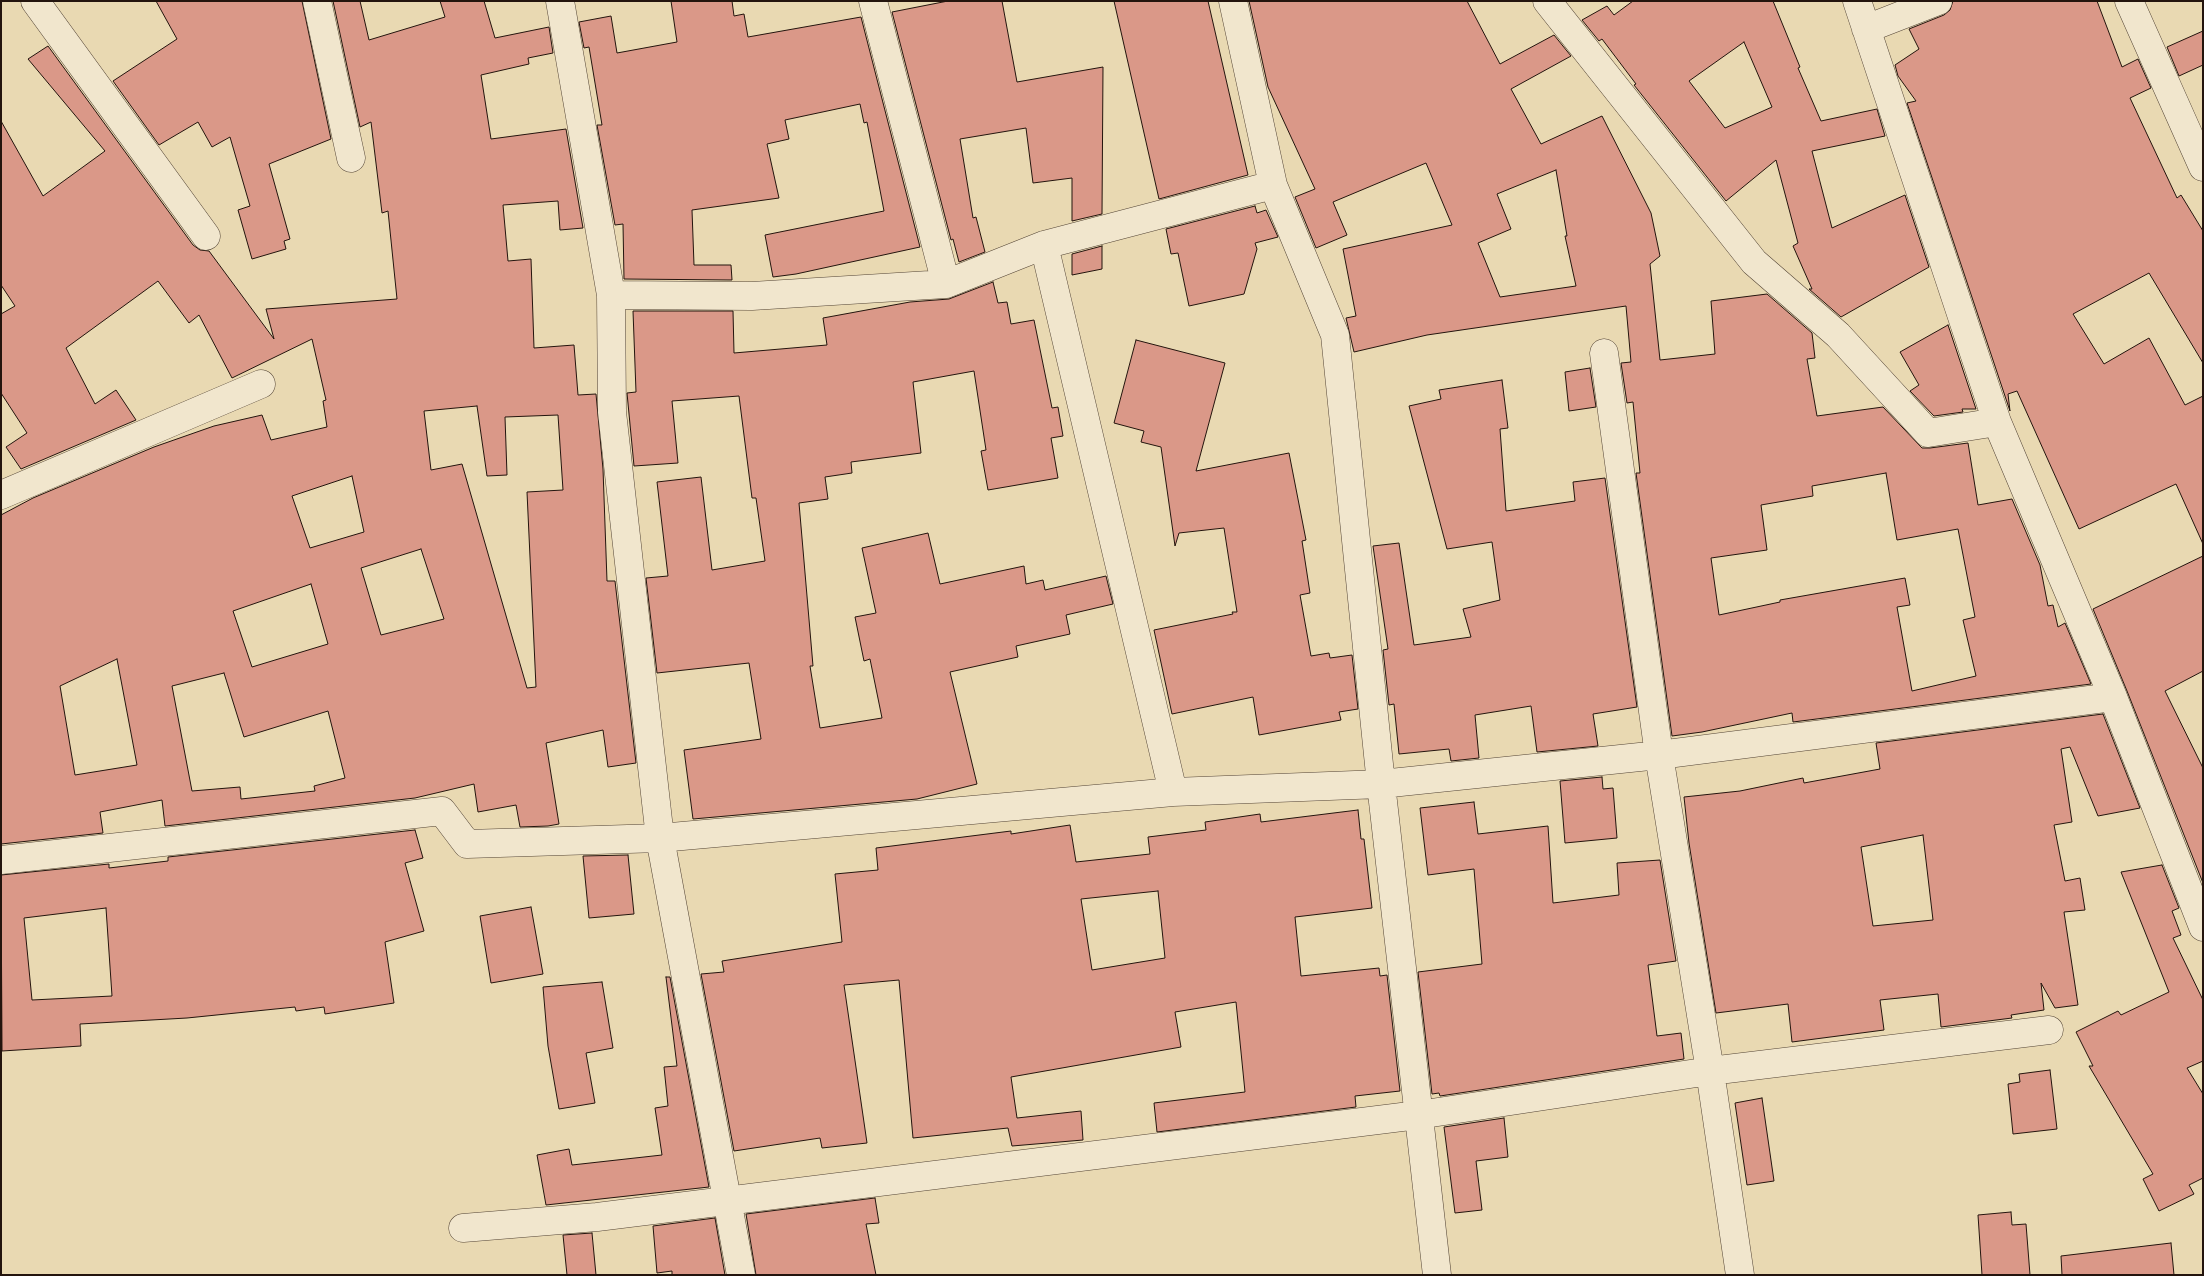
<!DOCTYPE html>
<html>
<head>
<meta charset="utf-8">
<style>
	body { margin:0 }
	#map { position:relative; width:2204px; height:1276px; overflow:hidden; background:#e9d9b2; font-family:"IM FELL Double Pica",serif }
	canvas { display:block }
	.frame { position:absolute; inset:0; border:2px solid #23140d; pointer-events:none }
</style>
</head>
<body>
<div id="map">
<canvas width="2204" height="1276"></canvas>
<div class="frame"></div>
</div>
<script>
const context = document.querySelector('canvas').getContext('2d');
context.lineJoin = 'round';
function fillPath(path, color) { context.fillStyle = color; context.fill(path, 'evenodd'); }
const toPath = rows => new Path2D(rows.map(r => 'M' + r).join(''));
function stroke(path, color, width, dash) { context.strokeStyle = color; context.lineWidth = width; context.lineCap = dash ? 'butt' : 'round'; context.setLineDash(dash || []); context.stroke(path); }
const building = toPath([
	[156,1,302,1,331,139,269,164,290,239,284,241,286,249,252,259,238,210,250,206,230,137,212,147,198,122,159,145,113,81,177,39,156,1],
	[333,1,360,1,369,40,445,17,440,1,484,1,495,38,549,27,553,53,528,58,529,64,481,75,491,139,566,129,583,228,560,230,558,201,503,205,508,261,531,259,534,348,574,345,578,395,596,394,603,469,607,581,615,581,636,763,608,767,603,730,546,743,559,824,548,826,520,827,516,805,478,812,474,784,415,798,165,826,162,800,100,812,103,833,1,844,1,515,33,498,154,447,214,426,262,415,271,440,327,427,323,401,326,400,312,339,232,378,199,315,189,323,158,281,66,348,95,404,116,390,136,420,21,469,6,447,27,433,1,393,1,314,15,306,1,285,1,121,43,196,105,151,28,59,48,46,193,245,200,250,209,251,274,339,266,309,397,299,388,211,382,213,371,122,360,127,333,1],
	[477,406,487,476,507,475,505,417,558,415,563,490,527,492,536,687,527,688,462,464,431,470,424,411,477,406],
	[352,476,364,532,310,548,292,496,352,476],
	[421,549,444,619,381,635,361,568,421,549],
	[311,584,328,644,252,667,233,611,311,584],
	[117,659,137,765,75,775,60,686,117,659],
	[224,673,244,737,328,711,345,778,314,786,315,791,241,799,240,787,192,791,172,686,224,673],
	[671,1,732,1,734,16,744,14,748,37,861,17,920,247,796,274,773,277,765,235,884,211,867,122,864,123,860,104,785,120,789,139,767,144,779,198,692,210,694,265,731,265,732,280,624,279,623,224,615,225,597,125,602,125,589,47,584,48,579,22,611,16,617,53,677,42,671,1],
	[948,1,1002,1,1017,82,1103,67,1102,214,1072,221,1072,178,1033,183,1026,128,960,139,973,218,976,217,985,252,959,262,953,239,951,240,892,12,948,1],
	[1114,1,1208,1,1248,175,1159,199,1114,1],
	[1249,1,1467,1,1500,64,1554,35,1571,56,1511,89,1541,144,1602,116,1651,213,1660,256,1650,264,1660,360,1715,354,1711,301,1767,294,1812,333,1815,358,1807,359,1817,416,1883,407,1922,448,1930,448,1968,443,1978,505,2012,499,2040,565,2048,606,2053,605,2058,627,2065,623,2091,684,1793,722,1792,713,1702,732,1672,736,1636,473,1640,473,1633,402,1627,403,1621,363,1631,362,1626,306,1427,335,1354,352,1346,318,1356,316,1343,249,1452,225,1426,163,1333,202,1347,235,1316,248,1295,197,1315,189,1268,87,1249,1],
	[1556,170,1567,236,1565,236,1576,286,1500,297,1478,243,1511,229,1497,194,1556,170],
	[1886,473,1897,540,1958,529,1975,617,1963,620,1976,676,1912,691,1897,607,1910,605,1905,578,1780,600,1780,602,1719,615,1711,558,1767,550,1761,505,1813,496,1812,486,1886,473],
	[1633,1,1773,1,1800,67,1798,68,1821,121,1877,109,1885,136,1812,151,1832,228,1905,195,1929,267,1841,317,1809,289,1812,289,1793,246,1798,243,1776,160,1726,201,1634,85,1636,84,1602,39,1599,41,1582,20,1607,6,1614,15,1633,1],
	[1744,42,1772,107,1725,128,1689,81,1744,42],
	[1953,1,2097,1,2122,67,2138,59,2151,88,2130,98,2177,198,2181,195,2203,231,2203,363,2149,273,2073,314,2104,364,2149,338,2185,405,2203,396,2203,544,2176,484,2079,529,2017,391,2008,394,2010,411,1907,103,1916,101,1898,76,1895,65,1919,49,1909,29,1944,15,1950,10,1953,1],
	[2203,31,2203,65,2179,76,2167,47,2203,31],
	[1255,206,1257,213,1266,210,1278,237,1255,243,1257,249,1244,294,1189,306,1178,253,1171,254,1166,229,1255,206],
	[1102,246,1102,269,1072,275,1072,254,1102,246],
	[993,282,998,303,1007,302,1011,324,1034,320,1052,408,1058,407,1063,436,1051,438,1058,478,988,490,981,451,986,450,974,371,913,382,921,453,851,462,852,473,825,477,828,499,799,503,813,666,810,666,820,728,882,718,870,659,864,661,855,617,876,613,862,548,928,533,940,584,1024,566,1026,584,1043,580,1045,590,1106,576,1113,604,1066,615,1070,634,1016,646,1018,657,950,672,977,784,917,799,693,819,684,750,761,739,749,663,657,673,646,578,668,576,657,482,701,477,712,570,765,561,756,498,752,498,739,396,672,401,678,463,634,466,627,393,636,392,633,311,733,311,734,353,827,345,823,318,910,302,949,299,993,282],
	[1948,325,1976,409,1962,409,1963,412,1934,416,1910,391,1919,385,1900,352,1948,325],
	[1136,340,1225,363,1196,471,1289,453,1306,540,1302,541,1310,593,1300,595,1311,656,1329,653,1330,658,1352,655,1358,709,1339,712,1341,720,1259,735,1253,697,1172,714,1154,630,1233,614,1232,612,1237,612,1224,528,1179,533,1175,546,1161,447,1141,442,1144,431,1114,423,1136,340],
	[1590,368,1596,407,1569,411,1565,372,1590,368],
	[1502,380,1508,428,1500,429,1506,511,1575,501,1573,482,1605,478,1637,707,1593,714,1598,746,1537,752,1531,706,1475,715,1479,758,1451,761,1449,749,1399,754,1394,704,1389,705,1383,650,1388,649,1373,546,1399,543,1414,645,1471,637,1463,609,1500,600,1492,542,1447,549,1409,406,1441,399,1439,390,1502,380],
	[2203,556,2203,671,2165,691,2203,768,2203,883,2127,691,2093,609,2203,556],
	[2103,714,2140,808,2098,816,2070,747,2061,749,2072,822,2054,825,2065,881,2080,878,2085,910,2064,912,2078,1005,2055,1008,2041,983,2044,1010,2011,1015,2012,1018,1941,1027,1938,994,1880,1000,1884,1030,1792,1042,1788,1004,1716,1013,1689,843,1684,797,1740,791,1803,778,1804,783,1880,769,1876,743,2103,714],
	[1923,835,1933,920,1873,926,1861,847,1923,835],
	[1602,777,1603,789,1613,788,1617,838,1565,843,1560,781,1602,777],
	[1474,802,1478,834,1548,826,1553,903,1619,895,1617,863,1660,860,1676,961,1648,965,1657,1036,1681,1033,1684,1059,1440,1096,1439,1093,1432,1094,1418,972,1482,964,1474,869,1428,875,1420,808,1474,802],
	[1358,810,1361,839,1364,839,1372,908,1295,917,1301,976,1379,968,1380,976,1387,975,1400,1091,1355,1096,1356,1107,1157,1132,1154,1103,1245,1092,1236,1002,1175,1012,1181,1047,1011,1077,1017,1118,1081,1111,1083,1140,1012,1146,1008,1128,913,1138,899,980,844,985,867,1143,822,1148,820,1138,734,1151,701,974,724,972,722,961,842,942,835,874,878,870,876,848,1011,831,1011,834,1070,825,1076,862,1150,854,1148,837,1206,830,1205,822,1260,814,1261,822,1358,810],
	[1158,891,1165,958,1092,970,1081,899,1158,891],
	[415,830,423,858,405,863,424,931,385,942,394,1003,325,1014,324,1007,296,1011,295,1007,187,1018,80,1024,81,1046,2,1051,1,875,109,864,109,868,168,861,168,857,415,830],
	[106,908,112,996,32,1000,24,918,106,908],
	[628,855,634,914,589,918,583,856,628,855],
	[2162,865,2179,908,2172,911,2181,935,2173,938,2203,1000,2203,1061,2187,1068,2203,1094,2203,1178,2189,1185,2194,1194,2159,1211,2143,1179,2153,1174,2089,1066,2093,1066,2076,1032,2118,1011,2121,1015,2169,992,2121,872,2162,865],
	[531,907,543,974,491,983,480,916,531,907],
	[666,977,670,977,709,1187,546,1205,537,1155,569,1149,572,1165,662,1155,655,1108,668,1106,664,1067,677,1066,666,977],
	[602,982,613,1048,586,1053,595,1103,559,1109,548,1046,543,987,602,982],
	[2050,1070,2057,1129,2013,1134,2008,1084,2020,1082,2019,1074,2050,1070],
	[1762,1098,1774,1181,1747,1185,1735,1103,1762,1098],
	[1504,1118,1508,1157,1476,1161,1482,1210,1455,1213,1444,1127,1504,1118],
	[875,1198,879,1223,866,1224,876,1275,756,1275,746,1214,875,1198],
	[2011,1212,2012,1225,2026,1224,2030,1275,1982,1275,1978,1215,2011,1212],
	[715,1218,725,1275,672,1275,672,1271,657,1273,653,1226,715,1218],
	[592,1233,596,1275,567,1275,563,1235,592,1233],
	[2171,1243,2174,1275,2062,1275,2061,1256,2171,1243]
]);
const minor = toPath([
	[35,1,206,236],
	[317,1,351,158],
	[560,1,611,295,612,412,660,838,741,1275],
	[873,1,946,284],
	[1233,1,1273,185,1335,335,1381,784,1437,1275],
	[1547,1,1754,262,1838,335,1928,433,1997,422,2113,697,2203,927],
	[1857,1,1997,422],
	[2129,1,2203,167],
	[1866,29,1938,1],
	[1044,245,1173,792],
	[611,295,752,296,946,284,1044,245,1273,185],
	[1604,353,1659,755,1710,1071,1740,1275],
	[1,495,261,384],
	[1,860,442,811,467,844,660,838,1173,792,1381,784,1659,755,2113,697],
	[463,1228,597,1217,1418,1115,1710,1071,2049,1030]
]);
fillPath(building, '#da9888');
stroke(building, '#23140d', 1);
stroke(minor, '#544536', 29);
stroke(minor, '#f1e6cd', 28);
</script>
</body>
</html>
